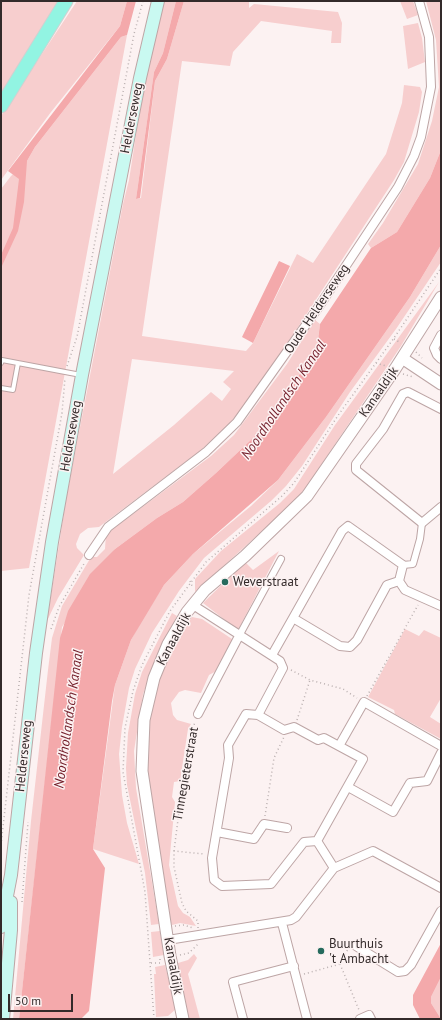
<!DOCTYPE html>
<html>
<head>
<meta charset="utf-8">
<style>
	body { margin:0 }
	#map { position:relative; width:442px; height:1020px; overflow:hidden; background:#fcf2f2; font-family:"PT Sans",sans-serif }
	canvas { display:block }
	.frame { position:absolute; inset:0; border:2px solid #332a2a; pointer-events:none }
	.scale { position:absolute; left:8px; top:994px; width:65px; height:18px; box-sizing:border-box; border:2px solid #332a2a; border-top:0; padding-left:5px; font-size:12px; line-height:14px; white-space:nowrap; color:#332a2a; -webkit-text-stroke:3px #fcf2f2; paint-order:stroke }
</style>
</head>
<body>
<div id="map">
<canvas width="442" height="1020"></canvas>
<div class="frame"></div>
<div class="scale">50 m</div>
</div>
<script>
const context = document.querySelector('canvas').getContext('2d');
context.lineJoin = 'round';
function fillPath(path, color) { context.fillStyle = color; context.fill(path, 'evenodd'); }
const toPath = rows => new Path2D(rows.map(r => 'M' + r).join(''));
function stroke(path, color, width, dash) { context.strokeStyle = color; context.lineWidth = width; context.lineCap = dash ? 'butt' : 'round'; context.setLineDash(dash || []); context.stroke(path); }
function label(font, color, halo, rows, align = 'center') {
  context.font = font + ' "PT Sans",sans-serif'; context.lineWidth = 3; context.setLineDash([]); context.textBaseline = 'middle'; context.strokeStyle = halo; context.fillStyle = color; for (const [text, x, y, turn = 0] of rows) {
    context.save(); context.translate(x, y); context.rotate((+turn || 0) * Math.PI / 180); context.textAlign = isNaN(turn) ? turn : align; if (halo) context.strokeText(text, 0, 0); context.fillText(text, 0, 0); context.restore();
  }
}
const green = toPath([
	[1,1,59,1,1,94],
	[77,1,127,1,120,26,51,112,1,180,1,116],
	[164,1,176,1,163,53,154,72,136,199,141,198,155,81,167,59,184,1,249,1,249,8,254,4,338,12,342,23,341,43,331,43,332,31,261,21,233,52,230,66,182,61,142,336,246,351,253,343,297,254,313,263,386,154,402,103,404,85,420,87,422,92,419,112,404,162,394,180,257,390,229,424,200,451,99,527,88,528,80,534,76,544,77,548,84,555,58,598,47,621,66,500,123,204,129,180,148,58],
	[132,359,234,371,223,382,231,389,222,401,211,392,174,425,113,474],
	[400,1,413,1,418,15,407,19],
	[426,1,441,1,441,150,430,178,397,232,371,248,368,244,383,223,418,164,432,121,439,87,436,40],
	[418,23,422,38,425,62,408,69,403,26],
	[127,35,29,568,1,571,1,189,11,176,27,161,35,147,121,37],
	[441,245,441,262,396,329,350,392,302,466,286,486,271,501,204,558,179,591,152,633,135,669,129,688,122,727,119,754,122,795,127,823,139,864,93,849,115,685,131,640,144,616,164,585,193,554,251,506,278,480,326,417,410,297],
	[439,282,401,346,309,483,296,500,195,592,195,579,221,551,280,503,294,489,335,425],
	[315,320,320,324,317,347,279,405,254,437,216,473,183,502,157,518,115,549,62,627,19,1019,13,1019,31,821,48,670,52,638,62,606,91,557,97,557,105,549,106,534,211,456,234,435,287,364],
	[279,551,238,630,203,603,245,562,253,570],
	[172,613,177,616,160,648,143,694,134,751,136,788,159,924,151,925,145,873,127,785,126,768,128,733,135,694,142,672],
	[192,617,202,619,235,641,220,669,209,675,201,693,185,690,179,692,171,703,173,715,177,720,191,724,188,729,180,781,174,782,172,797,175,802,169,865,178,906,183,913,190,917,196,926,180,923,172,925,171,923,148,787,146,737,154,695,169,649,187,620],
	[405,629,419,636,424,630,441,638,441,698,430,717,441,724,441,739,395,714,394,710,368,697],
	[160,931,164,955,153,957,151,932],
	[194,954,197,958,188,974,200,1019,188,1019,178,963,188,960],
	[165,965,176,1009,168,1016,156,1017,154,974,156,974,155,967],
	[441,977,441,1019,431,1003,431,997]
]);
const water = toPath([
	[127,1,136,1,127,35,121,37,35,147,27,161,24,202,18,231,1,268,1,255,13,228,19,179,8,171,120,26],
	[176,1,184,1,167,59,155,81,140,198,136,199,154,72,163,53],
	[441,150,441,245,410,297,326,417,278,480,193,554,164,585,131,640,115,685,112,701,93,849,105,868,89,1011,81,1019,19,1019,60,638,68,611,90,574,115,549,157,518,183,502,216,473,254,437,279,405,317,348,320,324,371,248,397,232,430,178],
	[279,261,290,266,253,343,242,337],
	[441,943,441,977,431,997,431,1003,441,1019,420,1019,413,1005,413,995]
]);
const path = toPath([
	[394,339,401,343],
	[416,352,422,358],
	[376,363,386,366],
	[67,366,77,337,134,34,143,1],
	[403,374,413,377],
	[190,581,193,588],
	[51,629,59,607,85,562],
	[291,670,310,680,343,689,357,698],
	[367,696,418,605],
	[297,720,310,680],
	[265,816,274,758,284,737],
	[1,845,29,595,62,413,65,378],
	[174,851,185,765,195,721],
	[22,902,28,822],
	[175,926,184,925,193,928],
	[198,928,198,921,186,911,182,903,174,867,174,851,204,854],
	[180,955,189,953,198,944],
	[151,963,160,963,160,958],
	[340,964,359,1010],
	[304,974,340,964,348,949],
	[154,1019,145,892,123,772,125,728,133,691,142,665,170,611,206,562,282,496,294,483,339,414,394,338,441,268]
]);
const service = toPath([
	[1,363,2,360,81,375],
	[1,388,13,390,18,363]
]);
const pedestrian = toPath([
	[403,565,413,564,420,539,422,523],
	[239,636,281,559]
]);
const minor = toPath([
	[441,335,434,348,437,355,441,359],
	[441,409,408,392,403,394,383,429,356,464,356,470,422,523,441,507],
	[89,555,108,527,206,452,237,422,320,305,398,187,414,156,421,137,431,87,429,37,419,1],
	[399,581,405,590,441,606],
	[193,605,280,661,283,668,258,715,284,730,294,727,318,740,324,738,363,759,317,841,334,868],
	[272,655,293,618,340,646,350,647,357,640,387,585,399,581,403,565,348,526,342,531,293,618],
	[198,714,239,636],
	[258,715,246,714,228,745,229,758,212,858,214,880,222,886,271,884,304,842,317,841],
	[339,746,364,702,441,746],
	[348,787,393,812,410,783,427,781,441,753],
	[217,832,254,839,264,824,287,828],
	[282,923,307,1019],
	[168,940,291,920,296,917,334,868,373,851,441,888],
	[356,946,398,972,405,971,411,965,441,911],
	[243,1019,233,982,294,966],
	[360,1019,369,1015,371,1019]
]);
const tertiary = toPath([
	[402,358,441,384],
	[183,1019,170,956,142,771,144,720,154,678,168,644,187,612,205,590,245,556,307,496,395,369,441,297]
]);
const secondary = toPath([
	[1,927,11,875,36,653,52,542,82,375,140,78,158,1],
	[3,1019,11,930,11,902]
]);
const primary = toPath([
	[1,106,66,1]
]);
const markers = [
	[225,582,4,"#256a5d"],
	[321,951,4,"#256a5d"]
];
const streetNames = [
	["Helderseweg",132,118,-79],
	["Oude Helderseweg",317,309,-56],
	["Kanaaldijk",379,392,-55],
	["Helderseweg",71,436,-80],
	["Kanaaldijk",174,639,-62],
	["Helderseweg",24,756,-84],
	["Tinnegieterstraat",186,774,-80],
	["Kanaaldijk",173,966,80]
];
const poiNames = [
	["Weverstraat",233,582],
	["Buurthuis",329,944],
	["'t Ambacht",329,959]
];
const waterNames = [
	["Noordhollandsch Kanaal",284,400,-56],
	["Noordhollandsch Kanaal",69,719,-82]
];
fillPath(green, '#f7cece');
fillPath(water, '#f4a9ab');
stroke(service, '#bda5a5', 6);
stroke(pedestrian, '#bda5a5', 8);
stroke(minor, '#bda5a5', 10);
stroke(tertiary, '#bda5a5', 13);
stroke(secondary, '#bda5a5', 14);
stroke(primary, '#d2d0d0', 15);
stroke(path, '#bab0b0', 1.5, [1, 3]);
stroke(service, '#fff', 4);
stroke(pedestrian, '#fff', 6);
stroke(minor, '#fff', 8);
stroke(tertiary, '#fff', 11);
stroke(secondary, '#c9f9f1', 12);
stroke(primary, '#92f4e2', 13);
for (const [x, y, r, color] of markers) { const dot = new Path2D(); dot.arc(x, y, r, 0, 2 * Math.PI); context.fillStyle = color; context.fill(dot); stroke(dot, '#fcf2f2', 1.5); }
label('13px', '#332a2a', '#fcf2f2', streetNames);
label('13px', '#332a2a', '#fcf2f2', poiNames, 'left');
label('italic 14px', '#731d29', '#fcf2f2', waterNames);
</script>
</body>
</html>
